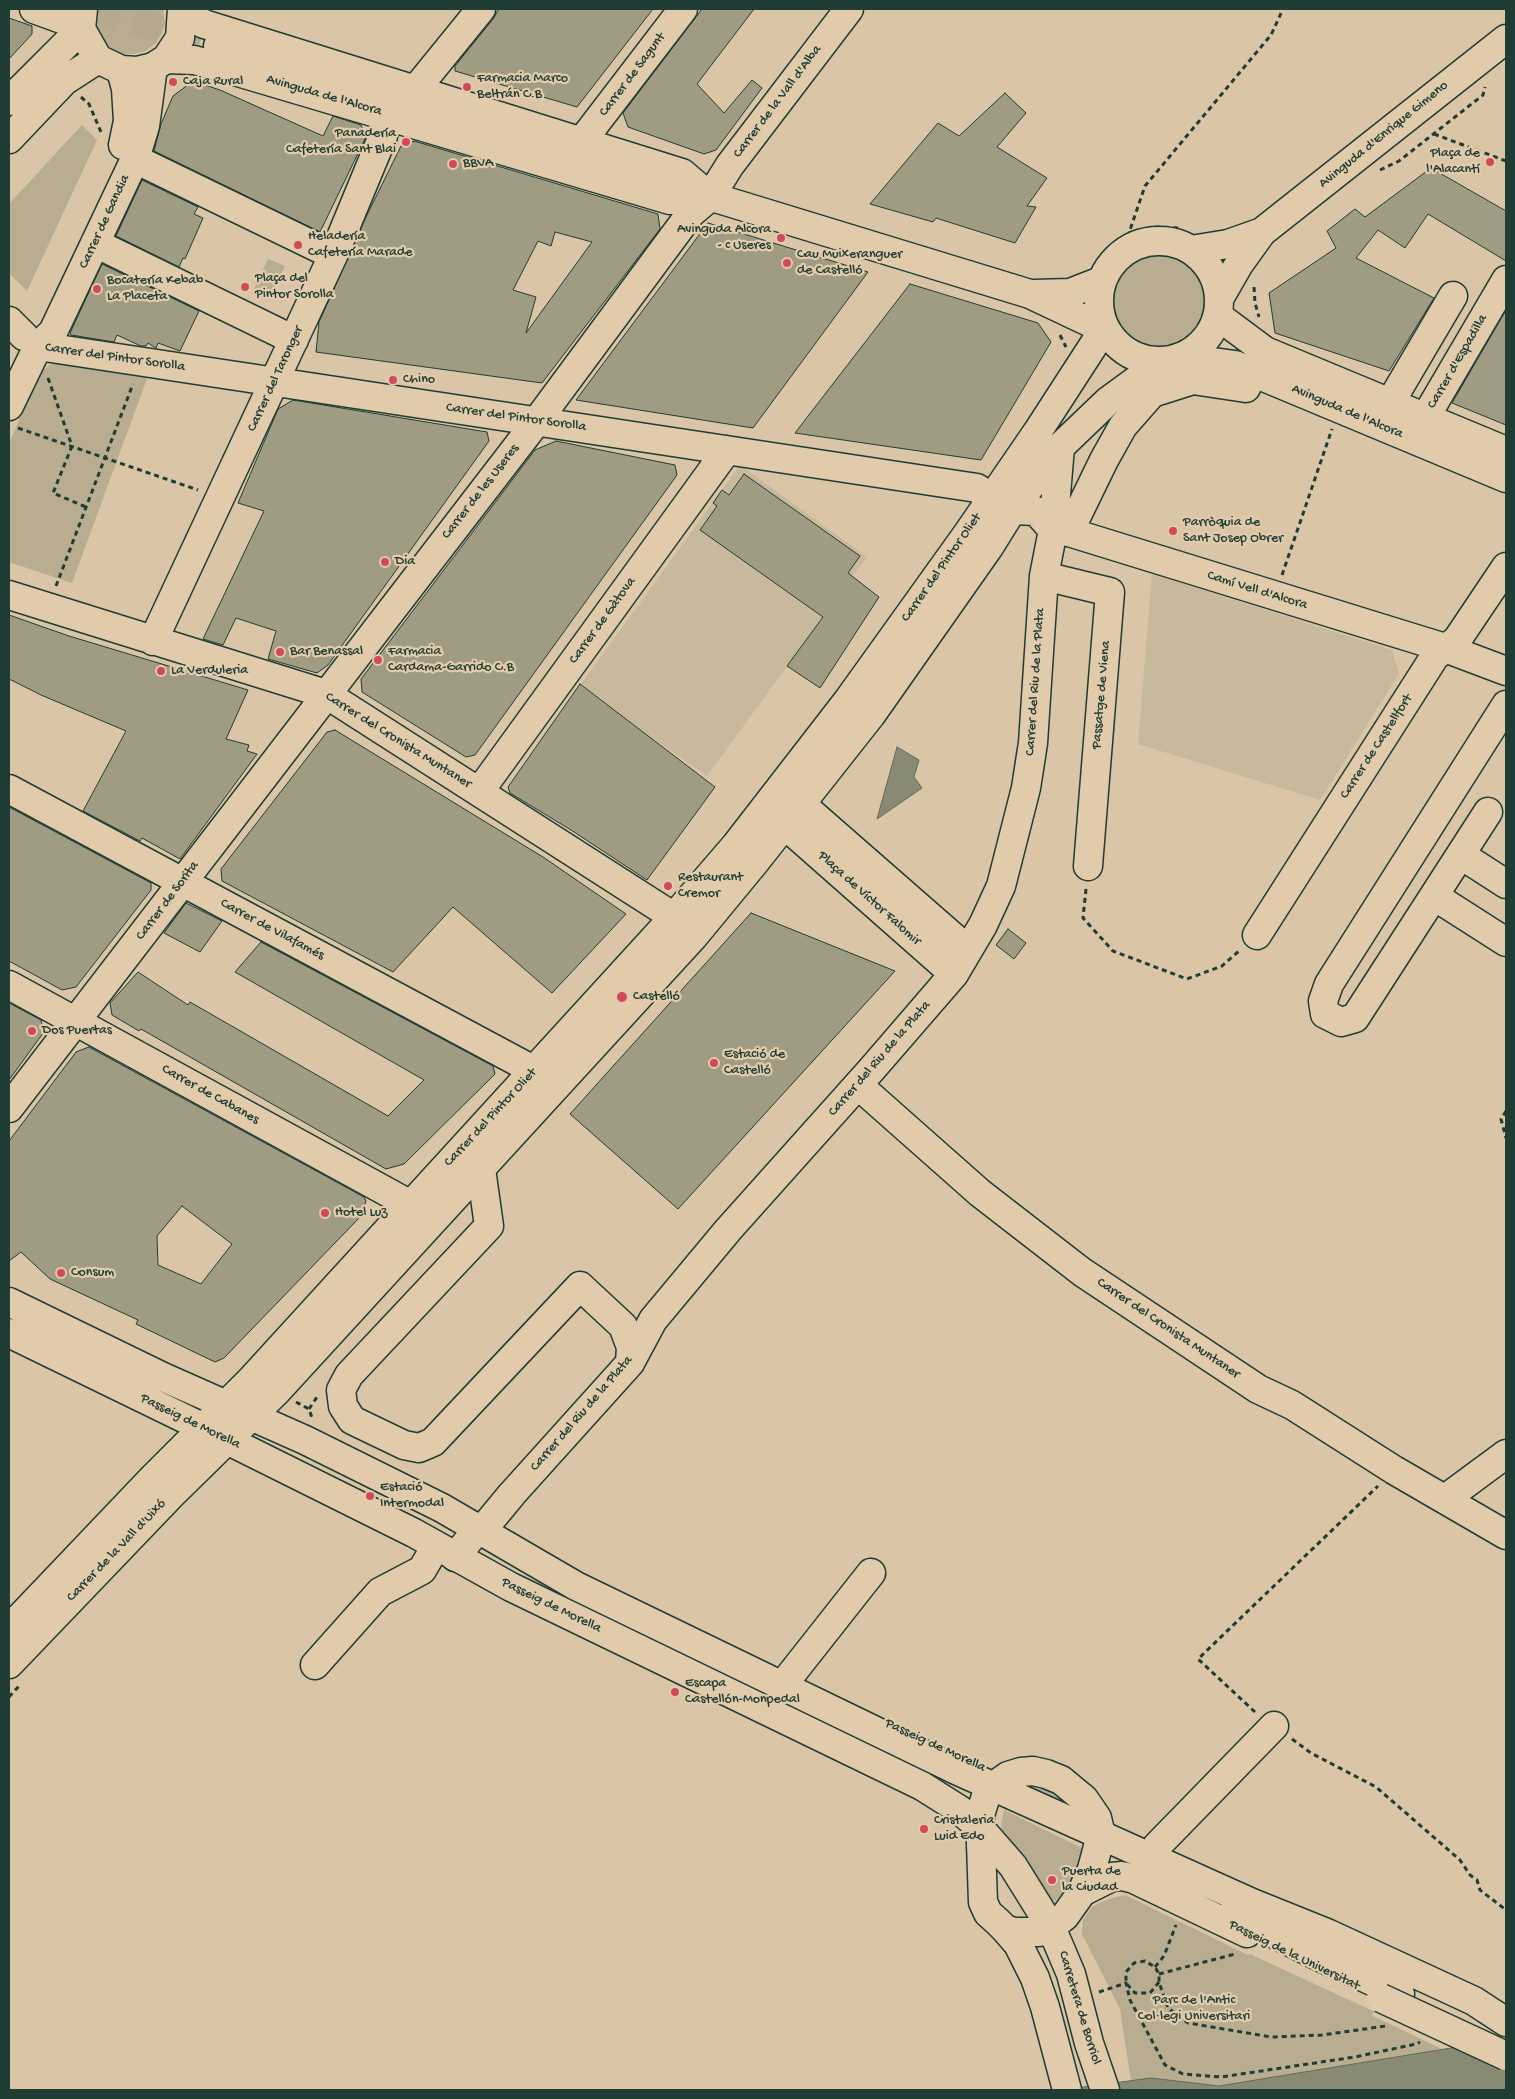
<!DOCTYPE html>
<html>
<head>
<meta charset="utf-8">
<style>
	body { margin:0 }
	#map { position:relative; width:1515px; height:2099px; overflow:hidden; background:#dac5a6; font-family:"Gochi Hand",sans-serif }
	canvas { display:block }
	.frame { position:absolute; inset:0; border:10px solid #1f3d34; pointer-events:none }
</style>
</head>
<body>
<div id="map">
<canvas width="1515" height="2099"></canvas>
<div class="frame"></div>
</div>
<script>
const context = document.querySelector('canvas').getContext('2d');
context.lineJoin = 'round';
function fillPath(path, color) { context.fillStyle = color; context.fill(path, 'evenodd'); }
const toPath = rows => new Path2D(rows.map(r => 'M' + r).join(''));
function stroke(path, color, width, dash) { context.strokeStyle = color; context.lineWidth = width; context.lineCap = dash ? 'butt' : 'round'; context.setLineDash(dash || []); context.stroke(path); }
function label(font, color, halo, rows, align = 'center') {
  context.font = font + ' "Gochi Hand",sans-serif'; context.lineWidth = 4.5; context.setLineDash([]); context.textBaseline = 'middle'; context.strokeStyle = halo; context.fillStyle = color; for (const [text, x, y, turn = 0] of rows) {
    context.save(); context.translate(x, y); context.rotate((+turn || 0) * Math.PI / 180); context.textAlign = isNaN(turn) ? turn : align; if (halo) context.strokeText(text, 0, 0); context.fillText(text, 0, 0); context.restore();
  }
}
const built = toPath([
	[740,465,867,557,707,776,640,730,581,684],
	[1152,574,1392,650,1399,674,1320,800,1138,744]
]);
const green = toPath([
	[97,9,163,9,165,24,161,35,155,44,145,51,134,54,123,54,112,49,103,42,98,32,95,21],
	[82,125,97,140,27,291,9,273,9,204],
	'1114 301a46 46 0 1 1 92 0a46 46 0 1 1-92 0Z',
	[268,259,285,266,271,298,253,291],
	[54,362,148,376,72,583,9,562,9,444,39,373],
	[1030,1783,1044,1785,1062,1795,1080,1814,1021,1789],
	[1004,1810,1086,1850,1076,1875,1069,1887,1051,1905,1002,1835,1001,1824],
	[1125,1895,1248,1955,1250,1954,1375,2012,1371,2015,1442,2049,1219,2086,1151,2078,1131,2081,1120,2009,1082,1934,1083,1920,1092,1907,1108,1899]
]);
const water = toPath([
	[897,747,919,760,914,777,922,788,877,819,897,747],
	[1506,2039,1506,2090,1061,2090,1151,2078,1219,2086,1506,2039]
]);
const building = toPath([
	[499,9,653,9,577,107,455,71,455,66,493,19,499,9],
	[702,9,754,9,697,84,724,113,752,80,762,88,716,150,704,154,628,127,623,113,702,9],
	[9,18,32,26,32,34,9,59,9,18],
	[193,81,220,90,323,136,333,116,361,125,366,137,320,232,154,151,161,124,173,96,193,81],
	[1005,93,1026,113,997,147,1047,178,1027,206,1036,207,1015,243,936,218,933,222,870,204,938,123,959,136,1005,93],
	[414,141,658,214,660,229,542,383,316,352,319,322,365,219,401,146,414,141],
	[555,232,592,242,526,333,536,297,513,290,538,241,551,246,555,232],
	[1431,168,1506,211,1506,261,1428,214,1405,248,1378,230,1356,258,1434,298,1389,371,1275,333,1269,293,1336,248,1327,231,1355,209,1365,217,1431,168],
	[142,180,198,207,194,214,203,218,185,259,183,258,179,267,116,236,142,180],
	[708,223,868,272,753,428,576,400,708,223],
	[102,264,199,311,180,351,158,343,156,348,148,343,146,346,141,346,117,335,114,342,71,335,70,333,102,264],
	[910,284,1038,323,1051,342,981,460,795,433,910,284],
	[1506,310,1506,425,1452,403,1506,310],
	[293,400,487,432,489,441,328,665,317,673,268,659,276,631,236,618,223,645,203,639,264,511,238,503,278,409,293,400],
	[556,441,675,465,677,475,475,755,466,757,362,692,361,679,535,450,556,441],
	[744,474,860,556,848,573,879,597,820,688,787,666,823,617,700,530,717,506,713,503,722,490,729,495,744,474],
	[9,615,69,636,248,690,226,739,249,745,247,751,257,754,180,859,142,838,140,841,83,811,126,731,41,695,9,679,9,615],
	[580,684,715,787,647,880,571,830,510,793,508,787,580,684],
	[335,730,543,857,626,914,552,993,453,907,393,972,222,881,221,869,327,732,335,730],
	[9,807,151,883,151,890,76,987,62,990,9,961,9,807],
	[186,903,222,921,200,952,164,933,186,903],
	[751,913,895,971,678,1209,570,1114,751,913],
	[1008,929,1026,943,1014,959,996,945,1008,929],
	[261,942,493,1066,495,1074,404,1164,386,1169,141,1029,139,1031,112,1015,110,1003,138,972,188,1005,190,1002,388,1116,424,1080,235,972,261,942],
	[9,1003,41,1020,44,1032,9,1080,9,1003],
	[89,1047,364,1197,366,1201,361,1216,224,1358,215,1362,136,1324,138,1320,50,1279,21,1252,9,1261,9,1141,76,1052,89,1047],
	[182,1206,232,1244,201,1284,158,1265,157,1236,182,1206]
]);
const majorTunnel = toPath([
	[93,9,218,46]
]);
const path = toPath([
	[81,97,89,104,101,132],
	[1434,134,1506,161],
	[1380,170,1399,161,1483,95,1485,87],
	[1133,246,1129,233,1145,186,1271,35,1283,9],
	[1103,258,1129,233,1152,227,1181,228],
	[1254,287,1255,303,1259,317],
	[1060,335,1066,347],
	[48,378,72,446,53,493,86,507],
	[18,428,198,490],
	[1282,575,1332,429],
	[56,586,133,384],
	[1086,889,1083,918,1113,951,1187,979,1222,966,1240,950],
	[1506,1111,1501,1119,1506,1138],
	[296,1402,309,1409,312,1418],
	[309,1409,317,1397],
	[9,1697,19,1686],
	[1255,1712,1198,1659,1378,1486],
	[1292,1739,1311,1753,1376,1787,1460,1860,1470,1875,1477,1880,1480,1890,1506,1910],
	[1155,1967,1164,1956,1176,1925],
	[1159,1974,1235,1954],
	[1159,1982,1150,1993,1135,1993,1126,1983,1126,1972,1134,1963,1145,1961,1155,1967,1159,1974,1159,1982,1168,2008,1188,2023,1271,2037,1322,2035,1386,2026],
	[1099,1992,1126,1983,1130,2000,1165,2065,1183,2074,1221,2077,1355,2057,1416,2044,1420,2042]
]);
const minor = toPath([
	[34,9,81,26],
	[183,13,204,24,682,173,710,197],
	[166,59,194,60,221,67,670,200,710,197],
	[121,70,126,89,128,121,123,145],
	[416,89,481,9],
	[582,141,683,9],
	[135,159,333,255],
	[95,243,294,340],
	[9,321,24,336],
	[38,346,977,488,990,498],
	[1390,403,1453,296],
	[9,406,38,346,53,332,135,159,145,126,153,67],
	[1425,418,1506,280],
	[1012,510,1036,511,1053,530,1069,532,1445,648,1506,671],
	[1069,532,1104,460,1123,426,1152,393,1193,380,1246,388,1253,372],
	[1044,576,1110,592,1088,866],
	[9,595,326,694,674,917],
	[153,641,337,247,383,136,386,123,384,114],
	[9,789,535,1071],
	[479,792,727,450],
	[777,802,801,804,968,950],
	[773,805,785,825,954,974],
	[1488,812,1355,1018,1341,1022,1325,1014,1323,1001,1329,984,1506,705],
	[1461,855,1506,884],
	[1434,896,1506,942],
	[1257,935,1435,656,1457,640,1506,567],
	[9,985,411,1205],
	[858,1085,980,1193,1082,1272,1258,1389,1292,1405,1394,1470,1506,1535],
	[9,1108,537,421,691,213,710,197,730,165,849,9],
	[481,1169,489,1226,349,1375,341,1390,343,1406,352,1420,404,1445,419,1448,433,1442,580,1286,623,1326,631,1347,630,1363],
	[9,1302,163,1377,305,1440,442,1508,576,1586,954,1769,1252,1903,1329,1934,1474,2001,1506,2022],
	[9,1333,202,1427],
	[1445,1499,1506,1454],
	[455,1557,478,1529,488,1523,512,1494,630,1363,653,1320,728,1230,872,1069,954,974,983,925,1001,886,1026,788,1033,743,1044,576,1053,530,1060,447],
	[315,1665,380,1592,422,1570,436,1546],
	[789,1677,871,1573],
	[1033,1771,1046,1774,1061,1780,1084,1799,1097,1818,1101,1835,1092,1869,1082,1892,1065,1916,1051,1927,1039,1932,1014,1932,1005,1929,998,1922,988,1913,983,1902,980,1815,986,1796,992,1787,1008,1776,1021,1772,1033,1771],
	[1157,1846,1274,1726],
	[1082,1892,1112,1877,1122,1876,1134,1879,1247,1933],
	[1233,1913,1318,1956,1400,1994],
	[1005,1929,1018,1944,1035,1978,1045,2007,1067,2090]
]);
const major = toPath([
	[83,9,81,29,98,59,121,70,137,71,153,67,166,59,180,38,182,9],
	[218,46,1030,294,1104,329],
	[9,101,81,29],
	[9,139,64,81,98,59],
	'1099 301a60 60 0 1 1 120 0a60 60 0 1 1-120 0Z',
	[1191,250,1228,244,1262,232,1506,39],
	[1034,294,1070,293,1101,281],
	[1220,297,1239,264,1262,232],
	[1218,316,1265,351,1506,451],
	[1184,358,1235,365,1506,478],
	[213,1433,414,1533,511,1587,922,1786,960,1810,979,1827,1013,1866,1051,1927,1071,1974,1089,2043,1105,2090],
	[9,1629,152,1479,251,1380,674,917,736,845,849,699,968,533,1038,431,1104,329],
	[9,1664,170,1496,276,1392,694,936,755,862,871,715,989,547,1012,510,1060,447,1108,401,1160,363]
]);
const minorBridge = toPath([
	[1381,1998,1506,2056]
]);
const markers = [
	[173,82,5,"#d1495b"],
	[467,87,5,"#d1495b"],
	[406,142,5,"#d1495b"],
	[1490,162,5,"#d1495b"],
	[453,164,5,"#d1495b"],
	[781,238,5,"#d1495b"],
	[298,245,5,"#d1495b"],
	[787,263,5,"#d1495b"],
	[245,287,5,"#d1495b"],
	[97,289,5,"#d1495b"],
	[393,380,5,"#d1495b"],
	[1173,531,5,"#d1495b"],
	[385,562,5,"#d1495b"],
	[280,652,5,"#d1495b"],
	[378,660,5,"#d1495b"],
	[161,671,5,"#d1495b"],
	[668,886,5,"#d1495b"],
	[622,997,6,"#d1495b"],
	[32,1031,5,"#d1495b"],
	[714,1063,5,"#d1495b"],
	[325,1213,5,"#d1495b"],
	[61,1273,5,"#d1495b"],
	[370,1496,5,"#d1495b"],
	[675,1692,5,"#d1495b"],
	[924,1829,5,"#d1495b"],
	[1052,1880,5,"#d1495b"]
];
const streetNames = [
	["Carrer de Sagunt",633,75,-53],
	["Avinguda de l'Alcora",324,96,16],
	["Carrer de la Vall d'Alba",778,102,-53],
	["Avinguda d'Enrique Gimeno",1384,135,-39],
	["Carrer de Gandia",105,222,-65],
	["Carrer del Pintor Sorolla",115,358,8],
	["Carrer d'Espadilla",1458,362,-60],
	["Carrer del Taronger",276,379,-65],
	["Avinguda de l'Alcora",1347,412,23],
	["Carrer del Pintor Sorolla",516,418,8],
	["Carrer de les Useres",481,492,-52],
	["Carrer del Pintor Oliet",942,568,-55],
	["Camí Vell d'Alcora",1257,591,17],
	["Carrer de Gàtova",603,621,-54],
	["Carrer del Riu de la Plata",1036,682,-86],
	["Passatge de Viena",1102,695,-85],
	["Carrer del Cronista Muntaner",398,741,32],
	["Carrer de Castellfort",1377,747,-57],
	["Plaça de Víctor Falomir",869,899,42],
	["Carrer de Sorita",168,901,-53],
	["Carrer de Vilafamés",272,930,28],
	["Carrer del Riu de la Plata",880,1059,-49],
	["Carrer de Cabanes",210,1095,29],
	["Carrer del Pintor Oliet",491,1118,-47],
	["Carrer del Cronista Muntaner",1168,1329,34],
	["Carrer del Riu de la Plata",582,1414,-49],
	["Passeig de Morella",190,1422,26],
	["Carrer de la Vall d'Uixó",117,1551,-46],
	["Passeig de Morella",551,1606,26],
	["Passeig de Morella",935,1746,25],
	["Passeig de la Universitat",1294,1956,26],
	["Carretera de Borriol",1079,2008,73]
];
const poiNames = [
	["Farmacia Marco",477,79],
	["Beltrán C.B",477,95],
	["Caja Rural",183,82],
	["Panadería",396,134,"right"],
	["Cafetería Sant Blai",396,150,"right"],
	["Plaça de",1480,154,"right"],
	["l'Alacantí",1480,170,"right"],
	["BBVA",463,164],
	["Avinguda Alcora",771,230,"right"],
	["- c Useres",771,246,"right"],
	["Heladería",308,237],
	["Cafetería Marade",308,253],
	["Cau Muixeranguer",797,255],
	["de Castelló",797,271],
	["Plaça del",255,279],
	["Pintor Sorolla",255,295],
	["Bocatería Kebab",107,281],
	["La Placeta",107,297],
	["Chino",403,380],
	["Parròquia de",1183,523],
	["Sant Josep Obrer",1183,539],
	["Dia",395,562],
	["Bar Benassal",290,652],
	["Farmacia",388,652],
	["Cardama-Garrido C.B",388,668],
	["La Verduleria",171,671],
	["Restaurant",678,878],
	["Cremor",678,894],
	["Castelló",633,997],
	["Dos Puertas",42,1031],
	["Estació de",724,1055],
	["Castelló",724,1071],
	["Hotel Luz",335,1213],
	["Consum",71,1273],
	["Estació",380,1488],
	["Intermodal",380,1504],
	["Escapa",685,1684],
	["Castellón-Monpedal",685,1700],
	["Cristaleria",934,1821],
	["Luid Edo",934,1837],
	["Puerta de",1062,1872],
	["la Ciudad",1062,1888]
];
const parkNames = [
	["Parc de l'Antic",1194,2001],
	["Col·legi Universitari",1194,2017]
];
fillPath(built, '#c9b99c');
fillPath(green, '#b8ac91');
fillPath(water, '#898a74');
stroke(water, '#5f6b5a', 1);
fillPath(building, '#a09c83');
stroke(building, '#1f3d34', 1);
stroke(majorTunnel, '#b5aa8f', 28, [28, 14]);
stroke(minor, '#1f3d34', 31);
stroke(major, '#1f3d34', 31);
stroke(path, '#1f3d34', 3, [5, 4]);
stroke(minor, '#e2cbab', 28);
stroke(major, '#e2cbab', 28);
stroke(minorBridge, '#1f3d34', 31, []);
stroke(minorBridge, '#e2cbab', 28);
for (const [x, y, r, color] of markers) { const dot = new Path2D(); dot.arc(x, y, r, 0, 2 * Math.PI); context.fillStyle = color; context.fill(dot); stroke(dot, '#e2cbab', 2); }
label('14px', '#1f3d34', '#e2cbab', streetNames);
label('14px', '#1f3d34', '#e2cbab', poiNames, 'left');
label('14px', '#274339', '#e2cbab', parkNames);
</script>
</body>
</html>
